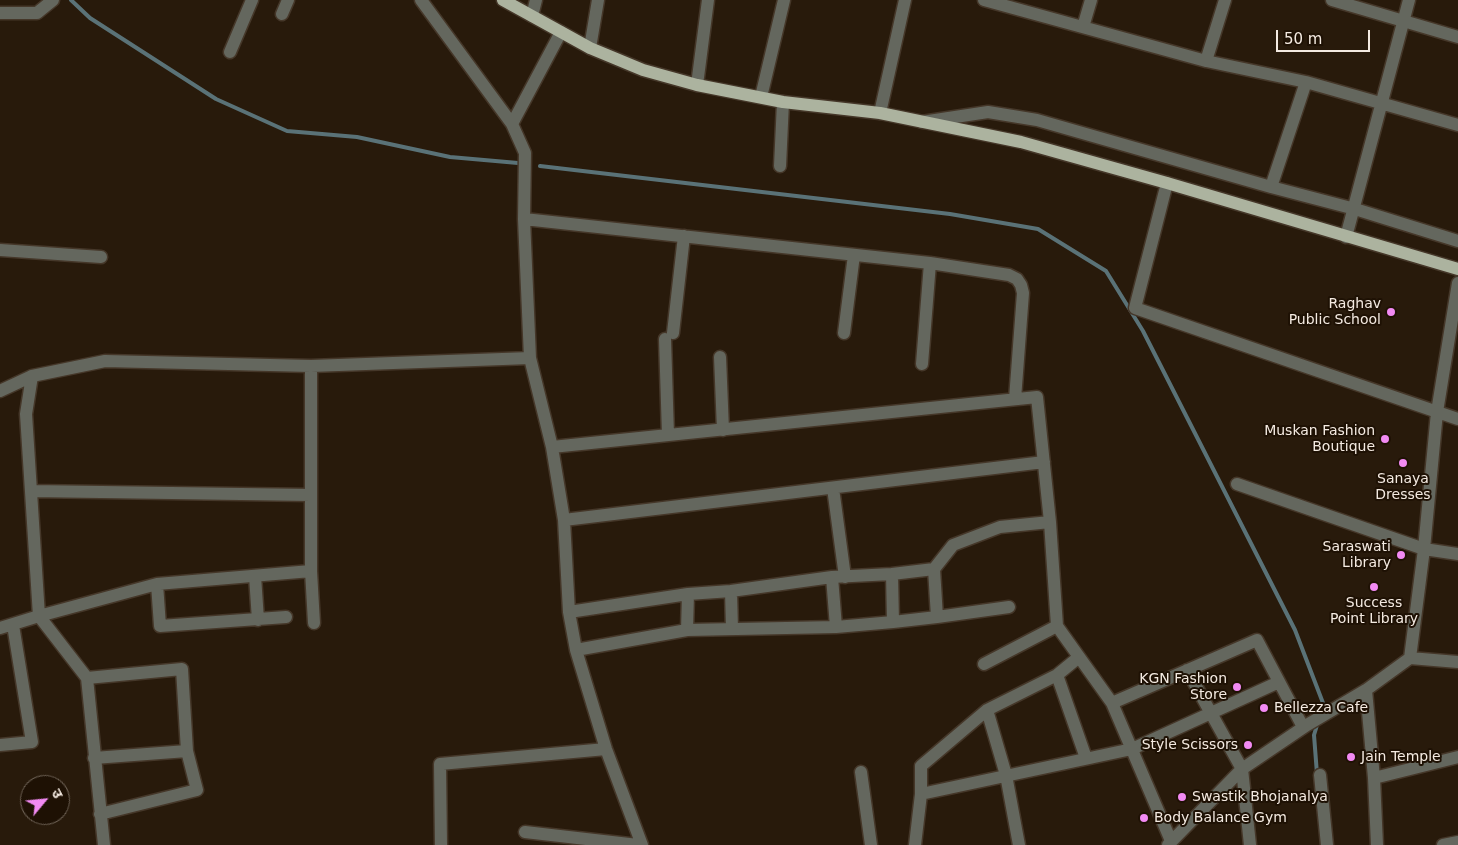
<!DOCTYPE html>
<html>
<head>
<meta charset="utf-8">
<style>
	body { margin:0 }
	#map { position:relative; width:1458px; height:845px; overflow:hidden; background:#281a0b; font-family:"DejaVu Sans","Noto Sans Devanagari",sans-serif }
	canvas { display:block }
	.north { position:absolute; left:20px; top:775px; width:50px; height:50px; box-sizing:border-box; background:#1e1104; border:1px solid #74685c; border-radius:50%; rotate:62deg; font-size:14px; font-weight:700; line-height:20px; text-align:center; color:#f4eae1 }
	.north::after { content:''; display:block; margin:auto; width:18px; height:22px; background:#f28af3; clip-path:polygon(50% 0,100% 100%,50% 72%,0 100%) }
	.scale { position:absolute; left:1276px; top:30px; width:94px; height:22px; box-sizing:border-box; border:2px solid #f4eae1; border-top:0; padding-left:6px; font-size:15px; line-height:18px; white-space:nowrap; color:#f4eae1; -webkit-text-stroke:4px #1e1104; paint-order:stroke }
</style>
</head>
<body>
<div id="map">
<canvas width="1458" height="845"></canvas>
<div class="north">उ</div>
<div class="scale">50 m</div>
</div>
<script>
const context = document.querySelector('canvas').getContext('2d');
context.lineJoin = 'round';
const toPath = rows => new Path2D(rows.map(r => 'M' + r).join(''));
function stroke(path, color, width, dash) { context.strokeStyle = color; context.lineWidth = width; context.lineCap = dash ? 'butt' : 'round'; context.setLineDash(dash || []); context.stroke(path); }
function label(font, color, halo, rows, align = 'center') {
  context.font = font + ' "DejaVu Sans",sans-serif'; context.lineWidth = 4; context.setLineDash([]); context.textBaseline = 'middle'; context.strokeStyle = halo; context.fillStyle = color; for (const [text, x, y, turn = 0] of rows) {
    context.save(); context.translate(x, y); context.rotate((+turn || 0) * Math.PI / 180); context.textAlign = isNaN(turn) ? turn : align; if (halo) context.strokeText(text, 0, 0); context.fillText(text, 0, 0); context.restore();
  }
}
const stream = toPath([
	[71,0,90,18,216,99,287,131,357,137,450,157,518,163],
	[540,166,950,214,1038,229,1106,271,1143,331,1295,630,1323,703,1320,712],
	[1317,774,1314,735,1318,722]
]);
const street = toPath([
	[421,0,512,124,525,153,524,219,530,358,552,447,564,520,569,612,576,650,606,749,642,845],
	[984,0,1206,61,1306,82,1458,125],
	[1332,0,1458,37],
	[0,13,37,13,53,0],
	[282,14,288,0],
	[532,16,536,0],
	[1083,27,1091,0],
	[590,48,598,0],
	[230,52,252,0],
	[1206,61,1225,0],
	[697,85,708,0],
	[761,97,784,0],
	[880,113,905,0],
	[922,122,988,112,1037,120,1271,187,1355,209,1458,241],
	[512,124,561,32],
	[780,166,783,102],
	[1167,183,1135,308,1458,419],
	[1271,187,1306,82],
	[524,219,930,263,922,364],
	[1346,237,1409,0],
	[0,250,101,257],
	[930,263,1009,275,1017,279,1021,285,1023,293,1015,399],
	[673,333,684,236],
	[844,333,854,255],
	[665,339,668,435],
	[720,357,723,430],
	[311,366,311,571,314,623],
	[0,391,32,376],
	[552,447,1037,397,1050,522,1057,626,1112,703,1171,841],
	[1237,484,1424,549,1458,554],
	[833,488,845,577],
	[31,491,311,495],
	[564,520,1044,462],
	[934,569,892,574,893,622,937,617],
	[892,574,832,577,836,627,893,622],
	[255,576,258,620],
	[157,584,160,626,286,617],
	[731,591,688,594,687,630,836,627],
	[1009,607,937,617,934,569,953,545,1000,527,1050,522],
	[569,612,688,594],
	[0,628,39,616,26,414,32,376,105,361,311,366,530,358],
	[732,629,731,591,832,577],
	[576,650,687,630],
	[1410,658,1424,549,1437,412,1458,283],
	[984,664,1057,626],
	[1187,670,1242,769,1250,845],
	[1057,675,1086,758],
	[87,678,104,845],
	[1366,690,1374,778,1377,845],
	[1112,703,1257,640,1303,727],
	[987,710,1006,775,1019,845],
	[0,745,32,742,13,625],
	[94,758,187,751],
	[861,772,871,845],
	[1320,775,1327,845],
	[1374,778,1458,757],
	[921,794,1132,749,1279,682],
	[100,814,197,790,187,751,182,669,87,678,39,616,157,584,311,571],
	[525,832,638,845],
	[441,845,440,764,606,749],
	[915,845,921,794,921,766,987,710,1057,675,1079,657],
	[1168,845,1242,769,1307,725,1366,690,1410,658,1458,662],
	[1443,845,1458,842]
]);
const primary = toPath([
	[503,0,590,48,643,70,697,85,783,102,880,113,1021,142,1167,183,1458,269]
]);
const markers = [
	[1391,312,5,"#f28af3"],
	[1385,439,5,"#f28af3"],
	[1403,463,5,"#f28af3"],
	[1401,555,5,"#f28af3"],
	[1374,587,5,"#f28af3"],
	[1237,687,5,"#f28af3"],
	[1264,708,5,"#f28af3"],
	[1248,745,5,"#f28af3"],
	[1351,757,5,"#f28af3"],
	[1182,797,5,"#f28af3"],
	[1144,818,5,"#f28af3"]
];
const poiNames = [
	["Raghav",1381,304],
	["Public School",1381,320],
	["Muskan Fashion",1375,431],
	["Boutique",1375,447],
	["Sanaya",1403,479,"center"],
	["Dresses",1403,495,"center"],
	["Saraswati",1391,547],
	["Library",1391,563],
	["Success",1374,603,"center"],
	["Point Library",1374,619,"center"],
	["KGN Fashion",1227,679],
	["Store",1227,695],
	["Bellezza Cafe",1274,708,"left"],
	["Style Scissors",1238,745],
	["Jain Temple",1361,757,"left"],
	["Swastik Bhojanalya",1192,797,"left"],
	["Body Balance Gym",1154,818,"left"]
];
stroke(stream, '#5a7277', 4);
stroke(street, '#453729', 15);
stroke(primary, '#453729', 15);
stroke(street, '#64675e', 12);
stroke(primary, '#acb39f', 12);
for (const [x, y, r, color] of markers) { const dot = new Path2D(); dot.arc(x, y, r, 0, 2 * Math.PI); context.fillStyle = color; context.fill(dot); stroke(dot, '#1e1104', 2); }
label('14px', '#f4eae1', '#1e1104', poiNames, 'right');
</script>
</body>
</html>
